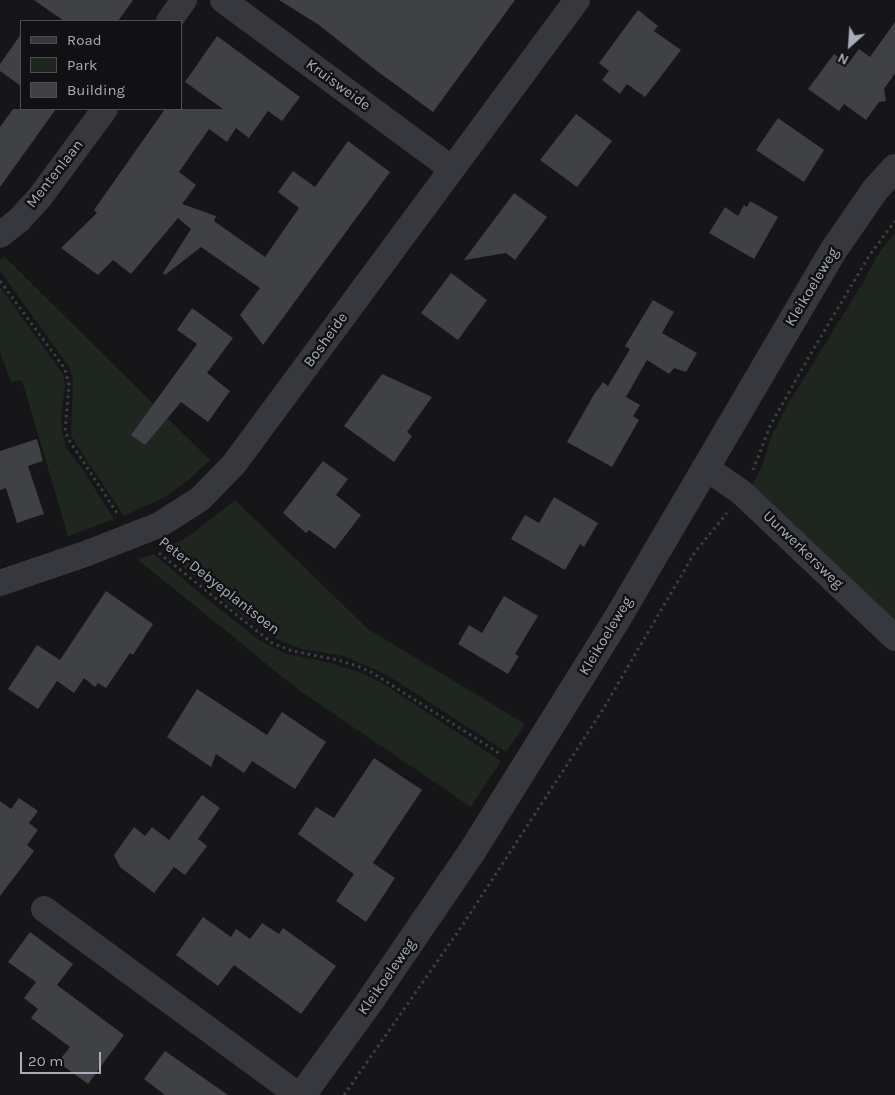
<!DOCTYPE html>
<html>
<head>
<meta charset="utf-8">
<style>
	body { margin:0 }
	#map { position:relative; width:895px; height:1095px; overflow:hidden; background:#161618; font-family:Karla,sans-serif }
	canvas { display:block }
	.legend { position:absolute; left:20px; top:20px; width:162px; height:90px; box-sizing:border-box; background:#111113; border:1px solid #4d4f55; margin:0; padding:6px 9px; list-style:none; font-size:15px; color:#a8adb8 }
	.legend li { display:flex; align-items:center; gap:10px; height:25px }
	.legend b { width:25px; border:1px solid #4d4f55 }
	.north { position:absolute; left:825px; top:20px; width:50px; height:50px; -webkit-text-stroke:4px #111113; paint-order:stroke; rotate:206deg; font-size:14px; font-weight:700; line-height:20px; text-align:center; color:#a8adb8 }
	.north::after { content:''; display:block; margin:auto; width:18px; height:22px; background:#a8adb8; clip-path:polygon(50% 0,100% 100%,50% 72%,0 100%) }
	.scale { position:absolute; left:20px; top:1052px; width:81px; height:22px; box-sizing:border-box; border:2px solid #a8adb8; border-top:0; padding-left:6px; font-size:15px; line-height:18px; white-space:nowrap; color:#a8adb8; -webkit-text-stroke:4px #111113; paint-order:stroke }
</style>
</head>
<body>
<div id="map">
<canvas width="895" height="1095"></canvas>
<ul class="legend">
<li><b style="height:6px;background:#37383d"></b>Road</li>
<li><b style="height:14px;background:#1e261f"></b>Park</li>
<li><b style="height:14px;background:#404145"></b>Building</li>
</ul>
<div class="north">N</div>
<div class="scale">20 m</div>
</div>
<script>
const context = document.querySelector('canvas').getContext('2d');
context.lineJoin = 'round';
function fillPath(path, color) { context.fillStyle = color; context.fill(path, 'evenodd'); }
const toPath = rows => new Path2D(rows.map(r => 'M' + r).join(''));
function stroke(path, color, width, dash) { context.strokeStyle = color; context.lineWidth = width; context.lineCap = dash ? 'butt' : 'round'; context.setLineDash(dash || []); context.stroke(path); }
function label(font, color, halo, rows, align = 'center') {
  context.font = font + ' Karla,sans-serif'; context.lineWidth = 5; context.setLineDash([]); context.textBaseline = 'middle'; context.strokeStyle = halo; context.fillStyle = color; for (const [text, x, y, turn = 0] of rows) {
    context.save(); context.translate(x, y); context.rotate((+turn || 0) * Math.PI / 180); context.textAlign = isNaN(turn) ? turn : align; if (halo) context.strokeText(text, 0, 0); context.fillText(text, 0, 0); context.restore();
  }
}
const green = toPath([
	[895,233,895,625,749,490,762,467,771,437,787,406,862,284,879,253],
	[5,257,210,460,186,482,167,496,124,516,71,436,73,380,70,368,0,271,0,259],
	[0,287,63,374,65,386,61,418,62,432,66,447,83,470,114,519,68,536,22,380,11,382,0,352],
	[235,500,368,629,525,724,506,752,387,675,344,656,302,649,276,639,241,614,163,550,189,536],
	[154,554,197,591,259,640,286,654,330,663,362,673,382,683,501,761,471,807,300,691,137,559]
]);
const building = toPath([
	[34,0,133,0,118,21,64,21],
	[279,0,515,0,433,112,377,71,319,25],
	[638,10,658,26,654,31,681,50,645,97,627,84,620,94,602,80,609,71,599,63],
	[895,22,895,73,884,89,886,101,879,102,866,120,844,104,839,111,808,89,834,54,848,64,859,49,870,57],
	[21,34,21,86,0,71,0,64],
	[217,36,300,97,282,121,268,111,249,138,236,128,227,142,209,129,179,172,196,185,182,204,216,216,214,221,265,257,299,208,278,192,293,171,315,187,348,141,390,172,263,345,240,315,260,288,201,247,165,275,163,273,191,229,178,218,131,274,113,260,98,275,61,248,97,213,94,210,165,109,223,109,185,82],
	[13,109,56,109,0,187,0,127],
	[576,114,612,141,577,187,540,160],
	[778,118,824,150,804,182,756,150],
	[514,193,547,217,515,260,506,253,464,260],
	[750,201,778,217,754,259,709,233,725,207,738,216,744,205,747,207],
	[451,273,487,300,458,340,421,313],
	[653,300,674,312,662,333,697,353,686,372,674,368,669,374,647,360,626,397,640,405,633,416,639,420,612,467,567,442,593,396,603,382,608,386,630,349,625,346],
	[192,308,233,338,207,373,230,391,208,422,181,402,145,445,131,435,197,344,177,330],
	[382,374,432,397,407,432,412,436,394,462,344,426],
	[37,439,43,461,28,466,44,514,17,523,6,488,0,490,0,451],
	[323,461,348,479,336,495,361,515,335,549,309,530,306,533,283,513],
	[554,497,598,523,584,547,580,544,565,570,511,539,525,515,539,523],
	[106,591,153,624,133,655,130,653,106,688,98,683,95,687,84,678,74,693,57,681,38,709,8,689,37,645,60,660],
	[504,596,538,616,515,654,519,656,508,674,458,644,469,625,482,633],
	[197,689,267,735,282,712,326,742,295,789,252,761,244,773,216,754,211,767,167,737],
	[374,758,422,790,373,863,395,878,366,922,336,901,354,874,298,834,316,807,334,818],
	[202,795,220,808,198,839,207,846,185,875,174,867,154,893,120,867,114,855,134,827,145,836,152,827,169,840],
	[19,798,38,811,29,823,38,830,27,845,34,851,0,896,0,801,11,809],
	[203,917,231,937,236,929,250,939,262,923,279,934,283,928,336,966,301,1014,234,965,218,986,176,955],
	[30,932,73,964,57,985,124,1035,88,1084,58,1062,70,1047,31,1018,38,1009,24,998,36,982,8,962],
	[165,1051,228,1095,165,1095,144,1079]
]);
const path = toPath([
	[0,281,65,369,69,385,65,431,69,440,117,513],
	[753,470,770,426,810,355,869,256,895,221],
	[159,553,272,643,292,651,338,660,357,666,371,672,502,755],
	[344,1095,462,926,602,711,695,552,727,513]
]);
const minor = toPath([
	[223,0,452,169],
	[169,21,184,0],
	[0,235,19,220,40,197,105,109],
	[706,468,741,492,895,638],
	[0,583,85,554,159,525,200,499,234,464,577,0],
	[44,909,298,1095]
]);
const tertiary = toPath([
	[302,1095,368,1004,473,850,617,619,833,251,875,190,895,168]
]);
const streetNames = [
	["Kruisweide",338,85,36],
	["Mentenlaan",55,174,-52],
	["Kleikoeleweg",812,287,-59],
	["Bosheide",326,340,-54],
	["Uurwerkersweg",803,550,44],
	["Peter Debyeplantsoen",219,586,38],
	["Kleikoeleweg",606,636,-59],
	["Kleikoeleweg",387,977,-55]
];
fillPath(green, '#1e261f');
fillPath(building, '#404145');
stroke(path, '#3d3f44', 3, [2.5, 4]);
stroke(minor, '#37383d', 26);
stroke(tertiary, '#37383d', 28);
label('15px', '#a8adb8', '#111113', streetNames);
</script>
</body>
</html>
